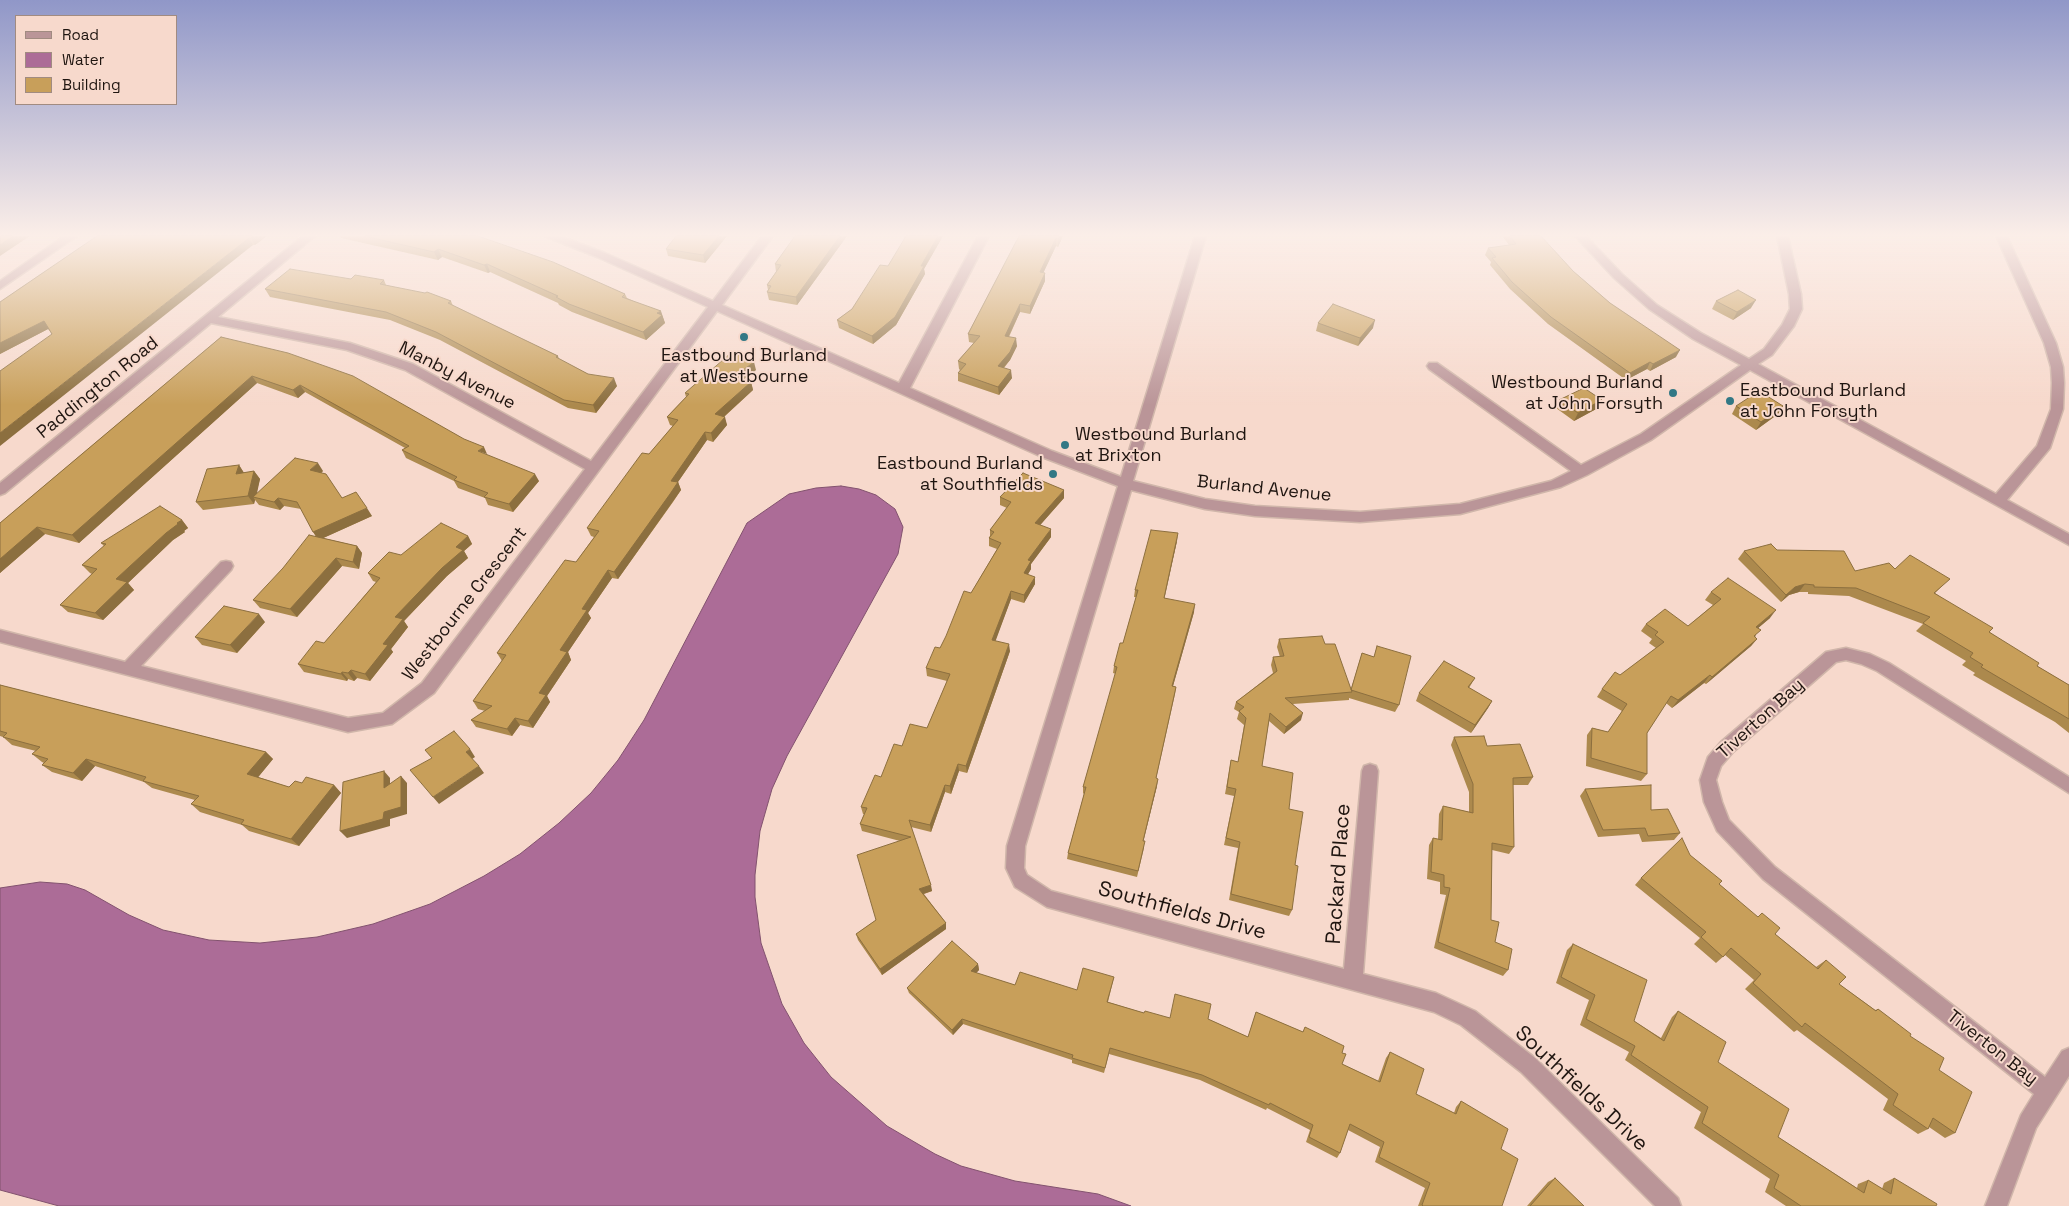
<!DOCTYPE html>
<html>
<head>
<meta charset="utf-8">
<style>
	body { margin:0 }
	#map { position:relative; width:2069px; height:1206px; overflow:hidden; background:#f7d9cc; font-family:"Space Grotesk",sans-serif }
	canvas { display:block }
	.legend { position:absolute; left:15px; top:15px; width:162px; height:90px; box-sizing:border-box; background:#f7d9cc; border:1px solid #a18b81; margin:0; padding:6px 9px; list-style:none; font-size:15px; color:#1f1510 }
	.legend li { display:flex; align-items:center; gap:10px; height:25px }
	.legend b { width:25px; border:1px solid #a18b81 }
</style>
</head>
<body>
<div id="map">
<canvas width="2069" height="1206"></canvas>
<ul class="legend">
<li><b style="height:6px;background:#ba9598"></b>Road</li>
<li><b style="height:14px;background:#ac6c97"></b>Water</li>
<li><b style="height:14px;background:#c89f5a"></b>Building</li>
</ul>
</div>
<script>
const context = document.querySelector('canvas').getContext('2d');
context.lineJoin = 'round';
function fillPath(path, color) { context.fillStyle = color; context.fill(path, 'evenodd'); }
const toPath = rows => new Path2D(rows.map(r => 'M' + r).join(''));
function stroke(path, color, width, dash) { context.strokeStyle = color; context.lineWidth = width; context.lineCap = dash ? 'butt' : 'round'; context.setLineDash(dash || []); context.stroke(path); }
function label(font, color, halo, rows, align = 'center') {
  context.font = font + ' "Space Grotesk",sans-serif'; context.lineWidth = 4; context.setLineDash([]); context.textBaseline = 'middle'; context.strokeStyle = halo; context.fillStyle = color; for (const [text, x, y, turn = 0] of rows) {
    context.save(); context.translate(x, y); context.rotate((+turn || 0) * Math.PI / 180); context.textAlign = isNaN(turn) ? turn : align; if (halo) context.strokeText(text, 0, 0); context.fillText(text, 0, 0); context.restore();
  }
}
const water = toPath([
	[841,486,859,489,876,495,895,509,903,527,898,554,787,756,772,789,760,831,755,875,755,897,761,943,782,1004,804,1043,831,1077,887,1126,935,1154,961,1166,1015,1181,1098,1194,1131,1206,59,1206,0,1190,0,888,40,882,67,884,85,890,129,915,163,930,209,940,260,943,317,937,373,924,430,904,484,876,520,854,559,823,591,793,618,760,644,720,747,523,789,494,816,488,841,486]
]);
const minor = toPath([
	[64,236,77,236,0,289,0,281,64,236],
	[303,236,315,236,218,317,350,343,413,364,591,461,708,307,597,257,544,236,560,236,605,253,713,301,762,236,773,236,722,305,899,383,978,236,989,236,910,388,1052,451,1121,477,1195,236,1206,236,1133,481,1205,499,1255,506,1360,512,1460,504,1551,481,1571,471,1429,369,1427,366,1429,363,1437,363,1581,465,1641,434,1741,365,1693,339,1649,309,1614,278,1575,236,1586,236,1622,274,1657,305,1701,333,1749,359,1764,349,1782,325,1790,309,1789,294,1777,236,1788,236,1801,294,1802,309,1794,326,1772,355,1758,364,1996,494,2037,446,2051,409,2052,383,2051,367,2044,343,1996,236,2007,236,2056,343,2063,367,2064,383,2063,409,2050,448,2007,500,2069,534,2069,545,1750,370,1651,440,1587,475,1561,487,1460,514,1360,522,1255,516,1205,509,1131,490,1025,846,1024,868,1027,875,1051,891,1344,969,1362,771,1364,766,1370,764,1376,766,1378,771,1363,974,1436,993,1475,1011,1535,1058,1678,1198,1681,1206,1655,1206,1521,1072,1461,1025,1434,1012,1047,907,1015,887,1006,868,1007,846,1118,486,1042,457,717,311,434,693,392,724,348,732,0,642,0,630,125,662,221,562,226,561,231,562,233,566,231,570,141,666,348,718,383,713,422,683,585,469,405,370,347,350,211,323,5,493,0,495,0,483,303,236],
	[1846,648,1870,654,1889,663,2069,777,2069,793,1877,671,1861,664,1846,660,1836,662,1733,752,1721,766,1716,780,1722,802,1729,820,1775,867,2045,1077,2062,1051,2069,1048,2069,1076,2036,1128,2007,1206,1985,1206,2021,1115,2034,1094,1763,879,1717,831,1704,802,1700,780,1708,757,1721,742,1826,652,1846,648]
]);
const wall = toPath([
	[97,236,267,236,255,245,253,245,52,334,48,329,0,354,0,302],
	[340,236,478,236,625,294,627,298,662,315,665,323,646,340,572,312,559,305,558,303,490,272,488,273,442,257,438,260,341,238],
	[676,236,727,236,705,263,668,256,666,249],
	[795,236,847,236,797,305,769,300,767,292,768,290,767,285,776,272,775,264],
	[904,236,943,236,924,269,925,274,896,325,873,344,839,328,837,320,852,309,888,266,904,240],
	[1019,236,1063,236,1058,247,1056,246,1043,273,1045,273,1045,281,1030,314,1020,312,1009,337,1017,346,1010,360,1004,368,1012,378,999,395,958,381,958,373,960,370,959,369,958,361,974,343,969,342,968,334],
	[1502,236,1541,236,1573,271,1610,303,1676,357,1650,371,1647,369,1626,380,1548,324,1510,289,1490,265,1491,262,1485,255,1488,248,1509,245],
	[351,279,384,280,386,285,451,301,453,306,558,356,559,359,588,374,617,386,596,413,568,408,440,340,390,320,270,297,265,289],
	[1716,301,1751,308,1733,320,1712,309],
	[1318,323,1373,328,1358,346,1316,331],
	[221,337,539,481,513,512,488,505,485,498,458,488,454,481,406,458,402,450,405,448,305,392,298,398,257,383,79,543,45,534,0,573,0,523],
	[756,370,744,379,751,382,753,390,724,417,727,425,713,442,707,440,678,482,681,490,673,502,618,579,612,578,588,613,591,618,568,652,571,660,547,696,550,702,533,728,520,725,512,736,476,727,471,720,485,711,478,709,473,701,502,661,497,653,576,562,594,537,591,536,587,528,649,454,673,426,670,425,667,417,686,397,685,393],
	[1559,400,1602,400,1598,408,1574,421,1556,408],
	[1736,406,1783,406,1778,414,1756,430,1732,414],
	[239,465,244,473,254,471,260,479,256,494,323,471,321,473,342,498,372,516,323,538,357,546,362,553,359,569,342,566,297,617,260,608,253,600,316,537,301,509,284,506,280,510,259,505,255,500,254,504,203,510,196,502],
	[1000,497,1064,498,1040,525,1051,537,1031,564,1031,569,1028,574,1035,584,1024,603,1011,599,995,641,1010,651,967,773,959,771,951,794,945,792,931,832,911,827,932,891,924,894,946,923,946,929,882,975,858,940,856,934,876,920,900,841,862,831,860,824,864,814,863,814,861,807,902,746,927,728,947,681,927,676,926,668,940,648,971,593,997,549,989,546,989,538,990,536,990,530,1007,508,1000,505],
	[182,520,188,528,184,531,185,532,173,540,128,583,134,590,103,620,68,612,60,605,92,574,90,573,82,565,104,546,101,543],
	[468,536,472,544,464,551,468,558,447,576,404,621,408,627,391,649,393,652,370,681,357,678,354,681,348,679,347,681,304,672,298,664,324,643,376,582,373,581,368,573,401,555],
	[1177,541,1164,598,1194,612,1173,686,1176,687,1175,694,1156,779,1157,786,1143,841,1144,848,1137,877,1067,859,1068,853,1084,794,1083,793,1083,787,1116,674,1113,673,1114,666,1123,643,1136,597,1134,597,1135,590],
	[1777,550,1855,571,1895,569,1942,586,1935,593,2037,666,2069,685,2069,733,2055,722,1973,675,1975,673,1962,665,1966,661,1916,631,1923,624,1849,596,1808,594,1808,592,1799,592,1789,595,1781,602,1738,559,1744,551],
	[1711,592,1770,618,1758,628,1755,638,1757,639,1751,646,1706,684,1704,683,1672,708,1666,703,1647,733,1647,774,1641,781,1586,766,1587,735,1592,728,1608,732,1622,711,1597,697,1602,689,1656,648,1649,643,1652,639,1641,631,1646,624,1688,626,1713,605,1705,600],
	[265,622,237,653,202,645,195,637],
	[1279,639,1325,644,1351,689,1362,653,1374,657,1377,646,1399,705,1395,712,1349,698,1349,700,1293,704,1301,720,1284,734,1269,721,1262,766,1289,809,1295,865,1292,910,1289,916,1229,900,1238,848,1224,845,1234,796,1225,794,1231,760,1238,762,1244,725,1237,719,1239,712,1234,709,1236,702,1273,673,1271,665,1273,657,1280,657,1277,647],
	[1475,678,1469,688,1492,701,1488,708,1471,733,1416,701,1419,693],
	[0,685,266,752,273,759,258,777,289,787,302,783,334,785,341,793,299,846,249,831,242,825,200,812,191,804,195,800,152,788,144,782,95,766,82,781,52,772,42,765,44,763,42,762,32,754,36,751,12,745,3,737,0,736],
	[1454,737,1487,746,1533,777,1528,785,1513,785,1514,847,1509,854,1492,850,1491,920,1495,942,1508,970,1503,976,1434,948,1446,895,1440,894,1440,882,1427,879,1429,845,1433,838,1438,839,1439,814,1443,806,1469,812,1469,792,1451,745],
	[1585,789,1651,810,1680,833,1674,840,1642,842,1639,834,1598,837,1580,796],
	[1690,855,1719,884,1775,934,1816,967,1826,960,1839,984,1875,1010,1878,1009,1910,1036,1939,1070,1955,1133,1945,1138,1929,1127,1928,1129,1918,1134,1883,1110,1888,1099,1797,1030,1794,1032,1745,989,1754,980,1725,955,1716,963,1694,944,1700,938,1635,885,1641,878],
	[1573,944,1634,1021,1661,1038,1672,1017,1678,1011,1718,1062,1778,1137,1857,1188,1858,1184,1868,1180,1882,1189,1884,1183,1894,1178,1936,1206,1786,1206,1765,1192,1770,1179,1694,1128,1701,1112,1625,1060,1629,1052,1580,1025,1589,1000,1556,983,1567,950],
	[978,964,979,970,976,973,1015,985,1077,990,1114,977,1108,1002,1144,1013,1170,1018,1208,1019,1248,1037,1256,1012,1303,1032,1305,1027,1342,1053,1342,1064,1378,1081,1386,1058,1390,1052,1416,1094,1454,1113,1456,1107,1461,1101,1501,1149,1502,1206,1418,1206,1425,1188,1375,1162,1380,1147,1348,1130,1340,1153,1337,1158,1306,1142,1310,1130,1267,1108,1266,1110,1200,1080,1109,1054,1104,1073,1072,1063,1072,1060,963,1024,953,1035,909,993,907,988],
	[1555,1178,1584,1206,1527,1206,1548,1182]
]);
const shadedWall = toPath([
	[13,236,30,236,0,256,0,245],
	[253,236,267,236,255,245,251,238],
	[719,236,727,236,705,263,703,255],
	[840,236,847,236,797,305,796,297],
	[938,236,943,236,924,269,925,274,896,325,873,344,872,336,921,266],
	[1059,236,1063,236,1058,247,1058,239],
	[249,238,253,245,0,446,0,433],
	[1056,238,1056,246,1040,280,1040,272],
	[438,249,442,257,438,260,434,252],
	[487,264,490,272,488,273,484,265],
	[1045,273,1045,281,1030,314,1030,306],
	[1756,300,1751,308,1733,320,1737,312],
	[1020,304,1020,312,1005,344,1005,336],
	[661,311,665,323,646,340,643,332,657,313],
	[1375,320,1373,328,1358,346,1360,338],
	[44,321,50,328,0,354,0,343],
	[1016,338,1017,346,1010,360,998,374,998,366],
	[1680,350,1676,357,1650,371,1653,364],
	[754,362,756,370,738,384,735,376],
	[1650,362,1647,369,1626,380,1630,373],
	[1011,370,1012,378,999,395,998,387],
	[252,376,257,383,79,543,72,535],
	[614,378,617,386,596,413,593,405],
	[751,382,753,390,718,422,715,414],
	[300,385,305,392,298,398,293,390],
	[1602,400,1598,408,1574,421,1578,413],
	[1783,406,1778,414,1756,430,1761,422],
	[725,417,727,425,713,442,711,433],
	[705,432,707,440,673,489,671,481],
	[484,447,487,454,478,451],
	[318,463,323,471,316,478,310,470],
	[239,465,244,473,236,474],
	[254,471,260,479,256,498,253,497,255,500,254,504,248,496],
	[535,474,539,481,513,512,509,504],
	[678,482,681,490,618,579,614,572],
	[1064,490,1064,498,1035,531,1035,523],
	[278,498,284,506,280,510,274,502],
	[367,508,372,516,319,540,313,532],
	[182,520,188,528,184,531,185,532,173,540,128,583,134,590,103,620,95,613,116,579,177,523],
	[37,527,45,534,0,573,0,559],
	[1051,529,1051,537,1031,564,1031,569,1024,581,1024,573,1028,560],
	[1178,533,1177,541,1163,605,1164,598],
	[468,536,472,544,464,551,468,558,447,576,404,621,408,627,391,649,393,652,370,681,365,674,383,644,395,617,456,547],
	[357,546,362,553,359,569,353,562],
	[336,558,342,566,297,617,290,609],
	[608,570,612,578,588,613,591,618,568,652,571,660,547,696,550,702,533,728,528,721,539,693,560,650,582,609],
	[1035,577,1035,584,1024,603,1024,595],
	[1805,584,1799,592,1789,595,1781,602,1786,595,1795,587],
	[1011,591,1011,599,993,648,992,640],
	[1195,604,1194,612,1171,693,1172,686],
	[1776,610,1770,618,1750,635,1756,627],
	[259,614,265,622,237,653,230,645],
	[1757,639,1751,646,1706,684,1712,677],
	[1009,644,1010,651,967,773,966,766],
	[351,670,357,678,354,681,348,673],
	[342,672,348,679,347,681,341,674],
	[1710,675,1704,683,1672,708,1678,700],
	[1492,701,1488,708,1471,733,1475,725],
	[1303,713,1301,720,1284,734,1286,727],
	[515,718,520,725,512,736,507,729],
	[470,749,475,757,472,759,466,752],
	[266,752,273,759,255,781,247,774],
	[86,759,95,766,82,781,73,773],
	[958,764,959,771,951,794,950,786],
	[479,766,484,773,439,804,433,797],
	[384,771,390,778,390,795,384,788],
	[401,776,407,783,407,814,390,819,390,826,347,838,340,831,384,812],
	[1158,779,1157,786,1142,847,1143,841],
	[334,785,341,793,299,846,291,839],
	[945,785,945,792,931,832,930,825],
	[931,885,932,891,920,895,919,889],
	[946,923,946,929,882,975,880,969],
	[978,964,979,970,972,977,971,971],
	[962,1019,963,1024,953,1035,952,1030]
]);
const building = toPath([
	[0,236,13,236,0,245,0,236],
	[97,236,253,236,251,238,249,238,0,433,0,371,52,334,44,321,0,343,0,302,97,236],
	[364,236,478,236,553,262,625,294,622,297,661,311,657,313,662,315,643,332,569,304,556,297,558,296,487,264,484,265,438,249,434,252,364,236],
	[676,236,719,236,703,255,666,249,676,236],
	[795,236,840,236,796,297,767,292,771,286,767,285,781,265,775,264,795,236],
	[906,236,938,236,921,266,924,266,895,317,872,336,837,320,852,309,880,265,888,266,906,236],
	[1019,236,1059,236,1058,239,1056,238,1040,272,1045,273,1030,306,1020,304,1005,336,1016,338,1010,352,998,366,1011,370,998,387,958,373,966,364,958,361,980,336,968,334,1019,236],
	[1510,236,1541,236,1573,271,1610,303,1680,350,1653,364,1650,362,1630,373,1551,317,1512,282,1492,258,1496,257,1488,248,1516,244,1510,236],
	[290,269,351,279,355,275,384,280,380,284,425,293,427,292,451,301,448,303,558,356,556,357,588,374,614,378,593,405,564,400,436,332,386,312,265,289,290,269],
	[1738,290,1756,300,1737,312,1716,301,1738,290],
	[1333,304,1375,320,1360,338,1318,323,1333,304],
	[221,337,288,353,353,376,464,439,484,447,478,451,535,474,509,504,484,497,488,493,454,480,457,477,402,450,409,446,300,385,293,390,252,376,72,535,37,527,0,559,0,523,221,337],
	[732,352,754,362,735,376,751,382,715,414,725,417,711,433,705,432,671,481,678,482,670,494,614,572,608,570,582,609,587,610,560,650,567,652,539,693,546,695,528,721,515,718,507,729,471,720,492,706,473,701,506,655,497,653,565,560,576,562,599,531,587,528,642,453,649,454,678,420,667,417,689,394,685,393,732,352],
	[1584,388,1602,400,1578,413,1559,400,1584,388],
	[1759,391,1783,406,1761,422,1736,406,1759,391],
	[295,458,318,463,310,470,326,474,342,498,356,492,367,508,313,532,297,502,278,498,274,502,253,497,295,458],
	[239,465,236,474,254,471,248,496,196,502,207,469,239,465],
	[1023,473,1064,490,1035,523,1051,529,1028,560,1031,561,1024,573,1035,577,1024,595,1011,591,992,640,1009,644,966,766,958,764,950,786,945,785,930,825,909,820,931,885,919,889,946,923,880,969,856,934,876,920,857,855,911,837,860,824,867,808,861,807,875,775,881,777,894,744,902,746,910,724,927,728,950,674,926,668,935,647,940,648,946,636,964,591,971,593,1001,543,989,538,994,532,990,530,1011,502,1000,497,1023,473],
	[160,506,182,520,177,523,178,524,166,533,116,579,127,582,95,613,60,605,97,569,82,565,106,544,101,543,160,506],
	[441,523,468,536,456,547,463,550,442,568,395,617,403,619,383,644,388,645,365,674,351,670,348,673,342,672,341,674,298,664,316,641,324,643,380,578,368,573,389,552,401,555,441,523],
	[1151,530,1178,533,1164,598,1195,604,1172,686,1176,687,1156,778,1158,779,1143,841,1145,841,1138,871,1068,853,1086,787,1083,787,1117,667,1114,666,1120,643,1123,643,1138,590,1135,590,1151,530],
	[309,535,357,546,353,562,336,558,290,609,253,600,283,568,309,535],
	[1771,544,1777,550,1844,551,1855,571,1889,563,1895,569,1910,555,1950,579,1934,593,1993,628,1989,632,2039,663,2037,666,2069,685,2069,719,1981,667,1983,665,1970,657,1973,653,1923,623,1930,617,1856,588,1814,587,1814,585,1805,584,1795,587,1786,595,1744,551,1771,544],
	[1728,578,1776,610,1756,627,1761,630,1754,636,1757,639,1712,677,1710,675,1678,700,1671,696,1647,733,1647,774,1591,758,1592,728,1608,732,1627,704,1602,689,1615,672,1620,675,1664,642,1655,635,1658,632,1646,624,1665,609,1688,626,1721,599,1711,592,1728,578],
	[224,606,259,614,230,645,195,637,224,606],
	[1322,636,1325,644,1335,644,1352,692,1285,698,1303,713,1286,727,1270,713,1262,766,1293,773,1289,809,1303,812,1295,865,1298,866,1292,910,1231,894,1240,842,1226,838,1236,789,1227,787,1231,760,1238,762,1246,718,1239,711,1244,707,1236,702,1277,671,1273,657,1284,656,1279,639,1322,636],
	[1377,646,1411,656,1399,705,1351,690,1362,653,1374,657,1377,646],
	[1444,661,1475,678,1468,687,1492,701,1475,725,1419,693,1444,661],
	[0,685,266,752,247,774,289,787,295,781,302,783,306,777,334,785,291,839,241,824,244,820,191,804,199,796,143,781,146,777,86,759,73,773,42,765,48,759,32,754,40,747,3,737,7,733,0,731,0,685],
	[454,731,470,749,466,752,479,766,433,797,410,770,432,758,425,750,454,731],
	[1484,736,1487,746,1520,744,1533,777,1513,778,1514,847,1492,843,1491,920,1499,922,1495,942,1512,949,1508,970,1438,942,1450,888,1444,887,1444,875,1431,872,1433,838,1442,840,1443,806,1473,813,1473,784,1454,737,1484,736],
	[384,771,384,788,401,776,401,807,384,812,383,819,340,831,343,782,384,771],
	[1651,785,1651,810,1668,809,1680,833,1648,836,1645,828,1603,830,1585,789,1651,785],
	[1682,838,1690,855,1722,881,1719,884,1758,917,1762,913,1780,928,1775,934,1818,969,1826,960,1846,977,1839,984,1876,1011,1878,1009,1911,1034,1910,1036,1944,1058,1939,1070,1972,1092,1955,1133,1933,1118,1928,1129,1893,1105,1898,1094,1805,1023,1802,1027,1753,983,1761,974,1731,948,1723,957,1701,937,1706,932,1641,878,1682,838],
	[952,941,978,964,971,971,1015,985,1020,972,1077,990,1083,968,1114,977,1107,1002,1144,1013,1145,1011,1170,1018,1175,994,1211,1004,1208,1019,1248,1037,1256,1012,1303,1032,1305,1027,1344,1046,1342,1053,1346,1054,1342,1064,1380,1082,1390,1052,1424,1069,1416,1094,1456,1114,1461,1101,1508,1129,1501,1149,1518,1159,1502,1206,1423,1206,1422,1205,1430,1183,1379,1157,1384,1142,1350,1124,1340,1153,1309,1137,1313,1125,1270,1103,1269,1105,1202,1075,1110,1048,1105,1068,1072,1058,1073,1055,962,1019,952,1030,907,988,952,941],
	[1573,944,1647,980,1634,1021,1664,1041,1678,1011,1726,1042,1718,1062,1789,1109,1778,1137,1864,1193,1868,1180,1891,1194,1894,1178,1937,1204,1936,1206,1801,1206,1774,1188,1779,1175,1702,1123,1708,1107,1631,1055,1635,1046,1586,1019,1595,995,1561,977,1573,944],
	[1555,1178,1584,1206,1530,1206,1555,1178]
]);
const markers = [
	[744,337,5,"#327885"],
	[1673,393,5,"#327885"],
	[1730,401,5,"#327885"],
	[1065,445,5,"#327885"],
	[1053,474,5,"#327885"]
];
const poiNames = [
	["Eastbound Burland",744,356,"center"],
	["at Westbourne",744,377,"center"],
	["Westbound Burland",1663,383],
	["at John Forsyth",1663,404],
	["Eastbound Burland",1740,391,"left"],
	["at John Forsyth",1740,412,"left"],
	["Westbound Burland",1075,435,"left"],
	["at Brixton",1075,456,"left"],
	["Eastbound Burland",1043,464],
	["at Southfields",1043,485]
];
const streetNames = [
	["Manby Avenue",457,376,27],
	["Paddington Road",98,388,-39],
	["Burland Avenue",1264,489,6],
	["Westbourne Crescent",465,604,-52],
	["Tiverton Bay",1761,719,-42],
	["Tiverton Bay",1992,1048,38]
];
const nearStreetnames = [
	["Packard Place",1339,874,-86],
	["Southfields Drive",1182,911,15],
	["Southfields Drive",1581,1089,43]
];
fillPath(water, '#ac6c97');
stroke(water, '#82526e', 1);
stroke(minor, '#d0b6aa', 3);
fillPath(minor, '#ba9598');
fillPath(wall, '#ac894d');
fillPath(shadedWall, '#8c6f3f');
fillPath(building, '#c89f5a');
stroke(building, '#8c6f3f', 1);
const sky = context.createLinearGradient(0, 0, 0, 405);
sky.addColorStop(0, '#9097c8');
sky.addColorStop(0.58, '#fbeee8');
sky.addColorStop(1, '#fbeee800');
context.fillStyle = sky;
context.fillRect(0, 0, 2069, 405);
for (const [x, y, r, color] of markers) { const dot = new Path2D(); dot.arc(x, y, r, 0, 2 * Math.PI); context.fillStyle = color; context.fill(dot); stroke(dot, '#f7d9cc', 2); }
label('18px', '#1f1510', '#f7d9cc', poiNames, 'right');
label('18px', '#1f1510', '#f7d9cc', streetNames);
label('21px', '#1f1510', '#f7d9cc', nearStreetnames);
</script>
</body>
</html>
